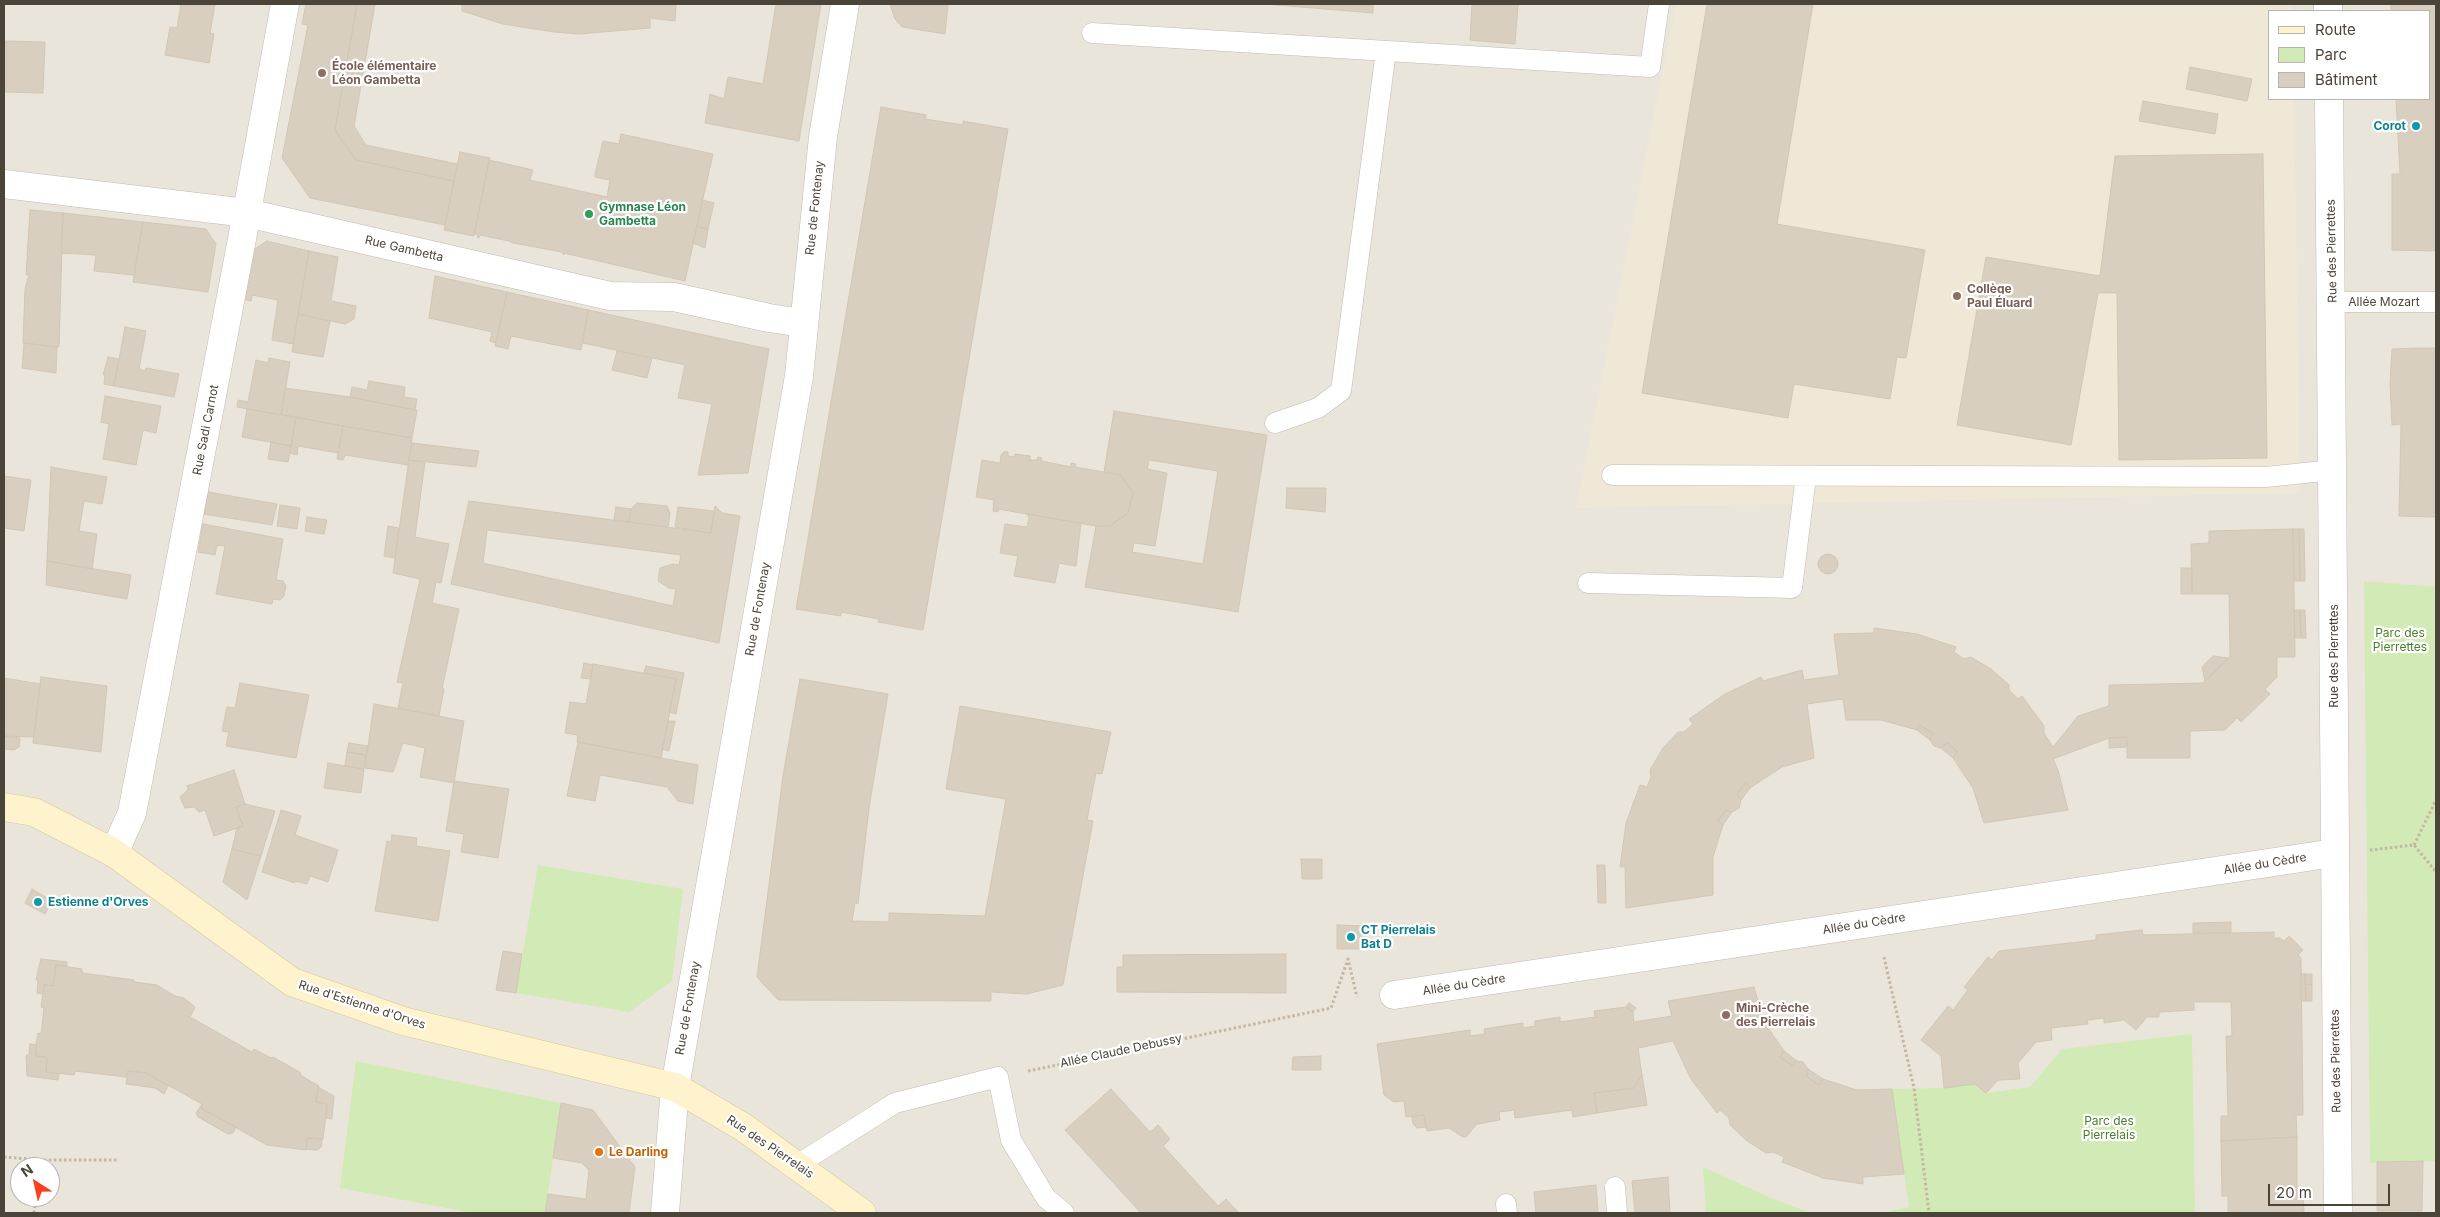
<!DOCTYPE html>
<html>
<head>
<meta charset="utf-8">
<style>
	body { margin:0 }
	#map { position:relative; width:2440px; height:1217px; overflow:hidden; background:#f6f3ec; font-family:Inter,sans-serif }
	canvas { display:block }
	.frame { position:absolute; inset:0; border:5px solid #4b4439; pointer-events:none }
	.legend { position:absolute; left:2268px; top:10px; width:162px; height:90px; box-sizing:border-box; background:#fff; border:1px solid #b7b4b0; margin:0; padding:6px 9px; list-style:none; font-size:15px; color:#4b4439 }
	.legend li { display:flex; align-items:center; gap:10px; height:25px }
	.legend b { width:25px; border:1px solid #b7b4b0 }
	.north { position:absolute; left:10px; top:1157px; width:50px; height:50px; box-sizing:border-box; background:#fff; border:1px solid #b7b4b0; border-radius:50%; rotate:325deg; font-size:14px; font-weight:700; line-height:20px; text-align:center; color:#4b4439 }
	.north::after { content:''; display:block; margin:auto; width:18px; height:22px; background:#fc3f1d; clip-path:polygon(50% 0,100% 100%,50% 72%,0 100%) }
	.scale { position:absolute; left:2268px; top:1184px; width:122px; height:22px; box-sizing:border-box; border:2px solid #4b4439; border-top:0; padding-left:6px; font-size:15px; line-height:18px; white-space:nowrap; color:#4b4439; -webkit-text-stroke:4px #fff; paint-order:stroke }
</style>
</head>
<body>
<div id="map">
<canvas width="2440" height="1217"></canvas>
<div class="frame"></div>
<ul class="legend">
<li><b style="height:6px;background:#fff3cd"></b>Route</li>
<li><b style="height:14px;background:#d2eab5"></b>Parc</li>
<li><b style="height:14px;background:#d8cfc1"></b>Bâtiment</li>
</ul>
<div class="north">N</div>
<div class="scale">20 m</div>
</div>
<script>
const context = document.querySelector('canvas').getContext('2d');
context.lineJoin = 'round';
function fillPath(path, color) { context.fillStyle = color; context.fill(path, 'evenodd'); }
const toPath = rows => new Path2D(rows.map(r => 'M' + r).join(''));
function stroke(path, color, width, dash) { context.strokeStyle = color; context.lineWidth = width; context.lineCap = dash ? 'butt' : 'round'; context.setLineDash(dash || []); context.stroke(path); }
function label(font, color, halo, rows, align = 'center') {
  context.font = font + ' Inter,sans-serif'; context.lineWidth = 4.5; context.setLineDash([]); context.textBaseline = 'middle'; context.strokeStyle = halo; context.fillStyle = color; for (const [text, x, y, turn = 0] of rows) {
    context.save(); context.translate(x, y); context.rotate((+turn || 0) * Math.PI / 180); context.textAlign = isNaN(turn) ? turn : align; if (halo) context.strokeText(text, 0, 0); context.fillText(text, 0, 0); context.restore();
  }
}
const residential = toPath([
	[4,4,2436,4,2436,1213,4,1213],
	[2269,11,2429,11,2429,99,2269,99],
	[20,1167,50,1167,50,1197,20,1197]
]);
const education = toPath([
	[1676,4,2292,4,2292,11,2269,11,2269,99,2294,99,2300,493,1576,508]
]);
const green = toPath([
	[2364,581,2436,587,2436,1161,2370,1163],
	[538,865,683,889,672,981,629,1012,516,993],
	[2192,1034,2195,1213,1860,1213,1886,1212,1909,1207,1892,1089,1944,1088,1975,1084,1987,1093,2030,1087,2062,1049],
	[356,1061,561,1103,545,1213,473,1213,340,1188],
	[1703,1167,1771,1198,1811,1213,1825,1213,1706,1213]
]);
const building = toPath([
	[181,4,215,4,210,33,214,34,209,63,165,55,170,27,177,28,181,4],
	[306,4,357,4,335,130,356,160,454,181,445,225,310,198,282,158,308,25,302,24,306,4],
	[357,4,375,4,354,126,366,145,457,164,454,181,356,160,335,130,357,4],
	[462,4,676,4,675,21,650,18,650,28,579,34,554,32,503,24,462,11,462,4],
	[776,4,821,4,799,141,705,123,710,94,724,99,728,77,763,84,776,4],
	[890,4,948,4,945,34,902,27,895,19,890,4],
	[1265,4,1373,4,1373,13,1265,4],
	[1472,4,1518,4,1515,44,1470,40,1472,4],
	[1707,4,1813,4,1777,224,1925,250,1906,358,1897,357,1890,399,1794,384,1788,418,1642,393,1707,4],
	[2391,4,2436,4,2436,251,2392,250,2392,174,2400,174,2396,99,2429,99,2429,11,2391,11,2391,4],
	[4,41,45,42,43,93,4,92,4,41],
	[2190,67,2252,79,2247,101,2186,89,2190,67],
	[2143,101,2218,114,2215,134,2139,121,2143,101],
	[881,107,926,115,925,119,963,125,963,121,1008,129,923,630,878,622,879,619,841,612,841,616,796,609,881,107],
	[621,134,713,154,693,243,695,243,693,245,685,281,564,253,564,255,562,252,513,243,509,241,480,235,479,238,477,237,478,234,474,234,489,160,533,170,530,180,607,197,610,180,595,177,595,174,603,141,619,144,621,134],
	[460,152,490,158,474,236,444,230,460,152],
	[2263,154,2267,458,2119,460,2117,293,2098,293,2071,445,1957,425,1986,257,2100,276,2115,156,2263,154],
	[702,200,714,203,708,229,697,227,702,200],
	[30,210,63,213,59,347,23,343,25,289,29,275,26,275,30,210],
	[63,213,143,222,134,275,94,271,96,255,61,253,63,213],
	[143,222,206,229,216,244,208,292,133,282,143,222],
	[697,227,708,229,705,248,693,243,697,227],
	[267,241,309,251,293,344,272,340,278,300,252,295,251,301,242,299,250,252,267,241],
	[309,251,338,257,331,301,356,306,354,319,345,324,298,314,309,251],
	[435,276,507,292,496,343,490,341,492,332,429,318,435,276],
	[507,292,588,310,581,350,511,336,508,349,495,346,507,292],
	[588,310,769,349,748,473,698,475,712,404,678,398,685,365,583,343,588,310],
	[298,314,330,321,323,357,292,352,298,314],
	[125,327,146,331,139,369,145,371,146,368,179,374,174,397,114,386,125,327],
	[24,343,57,347,56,373,22,368,24,343],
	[2420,348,2436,348,2436,517,2399,516,2401,424,2392,425,2390,384,2392,349,2420,348],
	[617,351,652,358,647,378,612,370,617,351],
	[108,357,119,359,114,386,104,384,105,375,103,375,108,357],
	[269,358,290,362,281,415,237,407,238,400,248,402,256,360,268,363,269,358],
	[369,381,405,387,404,397,417,399,415,410,350,397,352,387,367,390,369,381],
	[285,388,350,397,417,410,412,438,281,415,285,388],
	[105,396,161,406,156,433,143,430,136,465,103,459,109,424,101,422,105,396],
	[247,409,296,417,291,446,242,437,247,409],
	[1114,411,1267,435,1238,612,1085,587,1096,526,1110,526,1128,513,1133,493,1121,475,1104,472,1114,411],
	[1149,460,1218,471,1203,564,1132,552,1134,543,1155,546,1167,473,1147,469,1149,460],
	[296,417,343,426,338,453,298,446,297,455,290,453,296,417],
	[343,426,412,438,408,465,345,455,343,460,337,459,343,426],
	[271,442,291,446,288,462,268,459,271,442],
	[412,443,479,451,476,467,409,460,412,443],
	[1004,452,1008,452,1008,456,1014,457,1015,454,1030,456,1030,460,1037,460,1038,457,1042,458,1041,461,1071,467,1071,463,1076,464,1075,467,1121,475,1133,493,1128,513,1110,526,1096,526,998,509,998,512,993,511,994,500,976,497,982,460,1000,463,1001,455,1004,452],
	[409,460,425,462,415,537,449,544,441,583,436,582,432,603,459,609,442,689,444,689,439,716,398,708,403,683,397,682,420,579,393,573,409,460],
	[51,467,107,477,102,504,84,501,79,531,97,534,92,569,47,561,51,467],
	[4,476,31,480,24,531,4,528,4,476],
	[1287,488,1326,488,1325,512,1286,508,1287,488],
	[208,492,277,504,272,525,204,514,208,492],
	[469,501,711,533,715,506,722,513,740,516,719,643,451,584,469,501],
	[487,530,681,555,679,565,673,564,660,568,658,581,669,588,676,589,673,606,483,563,487,530],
	[637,503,667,506,670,513,668,527,629,522,631,509,637,503],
	[280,505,300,508,297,529,277,526,280,505],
	[616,507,631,509,629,522,614,520,616,507],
	[678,507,714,511,711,533,675,527,678,507],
	[1027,514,1081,523,1076,566,1059,563,1055,583,1014,576,1018,556,1000,553,1005,524,1027,527,1029,517,1027,514],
	[307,517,327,520,324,534,305,531,307,517],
	[203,524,283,539,276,580,283,581,286,586,284,596,280,600,273,599,272,604,216,594,225,546,217,545,215,555,198,552,203,524],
	[388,526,399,528,395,558,384,556,388,526],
	[2293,529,2295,657,2277,657,2277,677,2265,689,2270,694,2241,722,2237,718,2225,730,2190,731,2190,758,2127,758,2127,737,2109,738,2053,759,2058,770,2068,810,1984,823,1973,788,1953,758,1958,752,1947,743,1941,748,1934,746,1930,740,1933,733,1919,725,1917,730,1881,720,1846,720,1843,699,1807,704,1814,758,1782,767,1750,788,1746,783,1737,794,1741,800,1739,808,1732,812,1726,810,1718,821,1723,825,1713,857,1713,895,1626,908,1625,867,1620,867,1626,823,1640,785,1647,787,1651,777,1650,770,1663,748,1678,732,1684,732,1693,724,1689,719,1725,694,1761,677,1763,681,1802,670,1804,680,1839,675,1834,634,1874,633,1874,628,1917,634,1956,647,1954,652,1964,659,1971,657,1991,669,2009,685,2009,690,2018,699,2022,696,2044,726,2044,733,2053,747,2078,716,2109,706,2109,685,2203,683,2230,657,2229,594,2192,594,2191,544,2209,543,2209,531,2293,529],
	[2293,529,2299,529,2300,581,2294,581,2293,529],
	[2299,529,2304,529,2305,581,2300,581,2299,529],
	'1818 564a10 10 0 1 1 20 0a10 10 0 1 1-20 0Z',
	[47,561,131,575,127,599,46,585,47,561],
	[2181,568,2192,568,2192,594,2181,594,2181,568],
	[2294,610,2300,610,2301,638,2295,638,2294,610],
	[2300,610,2305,610,2306,638,2301,638,2300,610],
	[2213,656,2229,658,2205,681,2202,667,2213,656],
	[584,663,593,665,591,679,581,678,584,663],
	[593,664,676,679,661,758,577,742,578,735,565,733,570,702,586,704,593,664],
	[646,666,684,673,676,714,669,712,676,679,644,673,646,666],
	[41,677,107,686,101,752,33,743,41,677],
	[4,678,40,684,34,737,4,736,4,678],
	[800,679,888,694,869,808,858,904,855,903,852,921,889,922,889,913,985,916,1006,799,946,789,960,706,1111,732,1102,774,1096,773,1087,820,1093,821,1063,985,1027,994,991,992,991,1001,778,1000,757,977,783,776,800,679],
	[240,683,309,695,296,758,226,746,229,732,222,731,227,707,235,708,240,683],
	[374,704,464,721,454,783,420,777,425,748,403,743,393,772,365,768,374,704],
	[668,721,675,721,669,751,662,749,668,721],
	[1919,725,1933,733,1930,740,1917,730,1919,725],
	[4,736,20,738,19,747,14,750,4,749,4,736],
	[2127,737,2127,747,2109,748,2109,738,2127,737],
	[578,742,698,765,693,804,678,801,667,787,600,775,595,801,567,796,578,742],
	[349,743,368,746,366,755,347,752,349,743],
	[1947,743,1958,752,1953,758,1941,748,1947,743],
	[347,752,366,755,364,769,345,766,347,752],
	[328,763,364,769,361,793,324,788,328,763],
	[234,770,245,804,236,807,243,826,214,836,205,810,199,812,194,807,185,808,180,797,188,790,187,786,234,770],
	[454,781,509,789,498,858,461,852,464,834,446,831,454,781],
	[1746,783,1750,788,1741,800,1737,794,1746,783],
	[245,804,275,811,261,856,232,849,237,828,243,826,236,807,245,804],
	[281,810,301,816,295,835,338,850,328,882,310,876,307,884,295,881,295,883,262,872,281,810],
	[1726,810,1732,812,1723,825,1718,821,1726,810],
	[392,835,417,838,416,846,450,851,438,921,375,911,387,841,391,842,392,835],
	[232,849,261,856,247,900,223,882,232,849],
	[1301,859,1322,859,1322,879,1302,879,1301,859],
	[1597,865,1605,865,1606,903,1598,903,1597,865],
	[32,889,52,901,45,914,25,903,32,889],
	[2231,922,2231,933,2193,933,2193,923,2231,922],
	[1337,925,1366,926,1366,949,1337,949,1337,925],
	[2142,930,2143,935,2274,932,2274,938,2280,938,2284,941,2289,936,2303,950,2298,955,2301,958,2303,1115,2296,1115,2297,1137,2221,1141,2221,1116,2228,1116,2226,1036,2232,1036,2231,1002,2194,1002,2194,1010,2159,1012,2159,1017,2147,1017,2136,1030,2124,1020,2104,1023,2104,1018,2087,1020,2088,1024,2051,1028,2052,1040,2036,1042,2018,1063,2020,1079,1998,1080,1986,1093,1975,1084,1944,1088,1941,1056,1921,1040,1948,1006,1953,1010,1968,990,1964,987,1988,957,1992,960,1999,951,2096,940,2096,935,2142,930],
	[503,951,522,954,516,993,496,990,503,951],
	[1286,954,1286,993,1117,992,1117,967,1123,967,1123,955,1286,954],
	[41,959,67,962,67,966,56,965,53,986,44,985,43,994,37,993,38,982,36,979,41,959],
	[56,965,82,969,82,973,134,980,134,982,157,985,175,996,184,998,195,1007,190,1017,252,1052,254,1049,271,1058,273,1057,301,1073,300,1075,319,1086,316,1102,327,1104,323,1139,307,1138,306,1150,267,1145,201,1108,202,1104,146,1073,128,1071,126,1077,75,1071,74,1075,46,1072,47,1057,36,1056,36,1045,38,1033,41,1034,44,1008,41,1007,44,985,53,986,56,965],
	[2301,974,2305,974,2306,1001,2301,1001,2301,974],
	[2305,974,2312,974,2312,985,2305,984,2305,974],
	[2305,984,2312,985,2312,1001,2306,1001,2305,984],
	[1754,987,1764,1022,1784,1051,1780,1057,1792,1065,1797,1061,1803,1062,1808,1069,1807,1077,1819,1085,1823,1079,1857,1090,1892,1089,1904,1174,1863,1177,1863,1184,1823,1178,1782,1162,1784,1157,1773,1152,1766,1153,1747,1141,1730,1125,1729,1118,1720,1110,1717,1113,1691,1079,1673,1041,1638,1048,1642,1075,1634,1088,1594,1093,1597,1113,1573,1117,1572,1110,1515,1118,1514,1110,1499,1112,1500,1120,1477,1124,1466,1137,1463,1137,1449,1128,1427,1131,1424,1115,1406,1117,1404,1101,1394,1102,1384,1095,1377,1044,1470,1030,1470,1036,1485,1034,1484,1029,1523,1023,1523,1028,1535,1026,1535,1021,1560,1017,1560,1022,1595,1017,1594,1011,1626,1007,1633,1012,1634,1022,1672,1016,1668,1001,1754,987],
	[1629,1003,1636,1008,1633,1012,1626,1007,1629,1003],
	[30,1044,36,1045,36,1056,47,1057,46,1072,59,1074,58,1080,27,1076,26,1056,29,1054,30,1044],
	[1784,1051,1797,1061,1792,1065,1780,1057,1784,1051],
	[1321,1056,1321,1070,1292,1070,1293,1057,1321,1056],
	[1808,1069,1823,1079,1819,1085,1807,1077,1808,1069],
	[128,1071,146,1073,168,1086,164,1094,155,1088,126,1084,128,1071],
	[1642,1075,1647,1105,1597,1113,1594,1093,1634,1088,1642,1075],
	[318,1087,334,1096,332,1119,326,1118,327,1104,316,1102,318,1087],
	[1111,1089,1150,1132,1158,1125,1170,1139,1163,1146,1218,1206,1226,1199,1238,1212,1141,1213,1065,1130,1111,1089],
	[561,1103,593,1110,635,1167,629,1213,545,1213,548,1194,586,1199,589,1170,582,1163,553,1158,561,1103],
	[202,1104,201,1108,236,1127,233,1133,228,1134,198,1117,196,1113,202,1104],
	[1424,1115,1426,1127,1417,1128,1413,1124,1412,1117,1424,1115],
	[2297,1137,2297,1194,2303,1193,2304,1213,2228,1213,2228,1196,2222,1196,2221,1141,2297,1137],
	[307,1138,322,1139,321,1147,317,1150,306,1149,307,1138],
	[2423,1161,2422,1211,2377,1211,2377,1162,2423,1161],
	[1668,1177,1670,1213,1635,1213,1632,1181,1668,1177],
	[1596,1185,1598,1213,1536,1213,1534,1192,1596,1185]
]);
const path = toPath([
	[2414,845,2436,800],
	[2370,850,2414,845,2436,872],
	[1884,957,1914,1088,1929,1213],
	[1028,1071,1331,1008,1348,959,1357,997],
	[4,1157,41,1160,118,1160],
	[40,1167,41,1160],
	[34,1213,36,1197]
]);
const service = toPath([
	[1092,33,1650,67,1659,4],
	[2332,302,2436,302],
	[1275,423,1318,408,1341,391,1386,51],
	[1612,475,2266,477,2333,470],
	[1588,583,1792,588,1806,476],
	[797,1165,895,1103,998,1077,1011,1140,1046,1198,1064,1213],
	[1615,1187,1617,1213],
	[1506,1204,1507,1213]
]);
const minor = toPath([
	[2328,4,2328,11],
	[2329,99,2338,1213],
	[4,184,247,213,610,296,674,297,769,318,803,323],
	[114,853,132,813,242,239,285,4],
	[1394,995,2334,853],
	[675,1087,799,376,823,137,845,4]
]);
const tertiary = toPath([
	[665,1213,675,1087]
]);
const secondary = toPath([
	[4,807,34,812,114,853,292,982,403,1021,675,1087,743,1127,862,1213]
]);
const markers = [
	[322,73,5,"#8d6e63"],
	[2416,126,5,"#0f9aa8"],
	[589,214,5,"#2e9e5b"],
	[1957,296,5,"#8d6e63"],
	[38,902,5,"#0f9aa8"],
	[1351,937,5,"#0f9aa8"],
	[1726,1015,5,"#8d6e63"],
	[599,1152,5,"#e8710a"]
];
const educationNames = [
	["École élémentaire",332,66],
	["Léon Gambetta",332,80],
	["Collège",1967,289],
	["Paul Éluard",1967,303],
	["Mini-Crèche",1736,1008],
	["des Pierrelais",1736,1022]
];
const cultureNames = [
	["Corot",2406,126,"right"],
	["Estienne d'Orves",48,902],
	["CT Pierrelais",1361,930],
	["Bat D",1361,944]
];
const leisureNames = [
	["Gymnase Léon",599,207],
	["Gambetta",599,221]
];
const streetNames = [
	["Rue de Fontenay",815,208,-84],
	["Rue Gambetta",404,249,13],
	["Rue des Pierrettes",2332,251,-91],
	["Allée Mozart",2384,302],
	["Rue Sadi Carnot",206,430,-79],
	["Rue de Fontenay",758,609,-80],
	["Rue des Pierrettes",2334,656,-90],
	["Allée du Cèdre",2265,864,-9],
	["Allée du Cèdre",1864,924,-9],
	["Allée du Cèdre",1464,985,-9],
	["Rue d'Estienne d'Orves",362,1005,18],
	["Rue de Fontenay",688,1008,-80],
	["Allée Claude Debussy",1121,1051,-12],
	["Rue des Pierrettes",2336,1061,-91],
	["Rue des Pierrelais",770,1147,34]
];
const parkNames = [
	["Parc des",2400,633],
	["Pierrettes",2400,647],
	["Parc des",2109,1121],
	["Pierrelais",2109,1135]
];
const foodNames = [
	["Le Darling",609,1152]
];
fillPath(residential, '#eae5da');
fillPath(education, '#efe8d6');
fillPath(green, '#d2eab5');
fillPath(building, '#d8cfc1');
stroke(building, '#d3c7b4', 1);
stroke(service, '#c2bbae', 21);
stroke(minor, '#c2bbae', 29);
stroke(tertiary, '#c2bbae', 29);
stroke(secondary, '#d6c79b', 29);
stroke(path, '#c4b79f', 3, [2.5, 2.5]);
stroke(service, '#fff', 20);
stroke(minor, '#fff', 28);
stroke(tertiary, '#fff', 28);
stroke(secondary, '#fff3cd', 28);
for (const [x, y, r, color] of markers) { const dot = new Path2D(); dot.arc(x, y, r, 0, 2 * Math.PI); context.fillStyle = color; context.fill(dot); stroke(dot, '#fff', 2); }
label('bold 12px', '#785e54', '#fff', educationNames, 'left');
label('bold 12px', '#0d838f', '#fff', cultureNames, 'left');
label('bold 12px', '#27864d', '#fff', leisureNames, 'left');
label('12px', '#4b4439', '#fff', streetNames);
label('12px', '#4a7f2a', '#fff', parkNames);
label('bold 12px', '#c56008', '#fff', foodNames, 'left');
</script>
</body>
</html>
